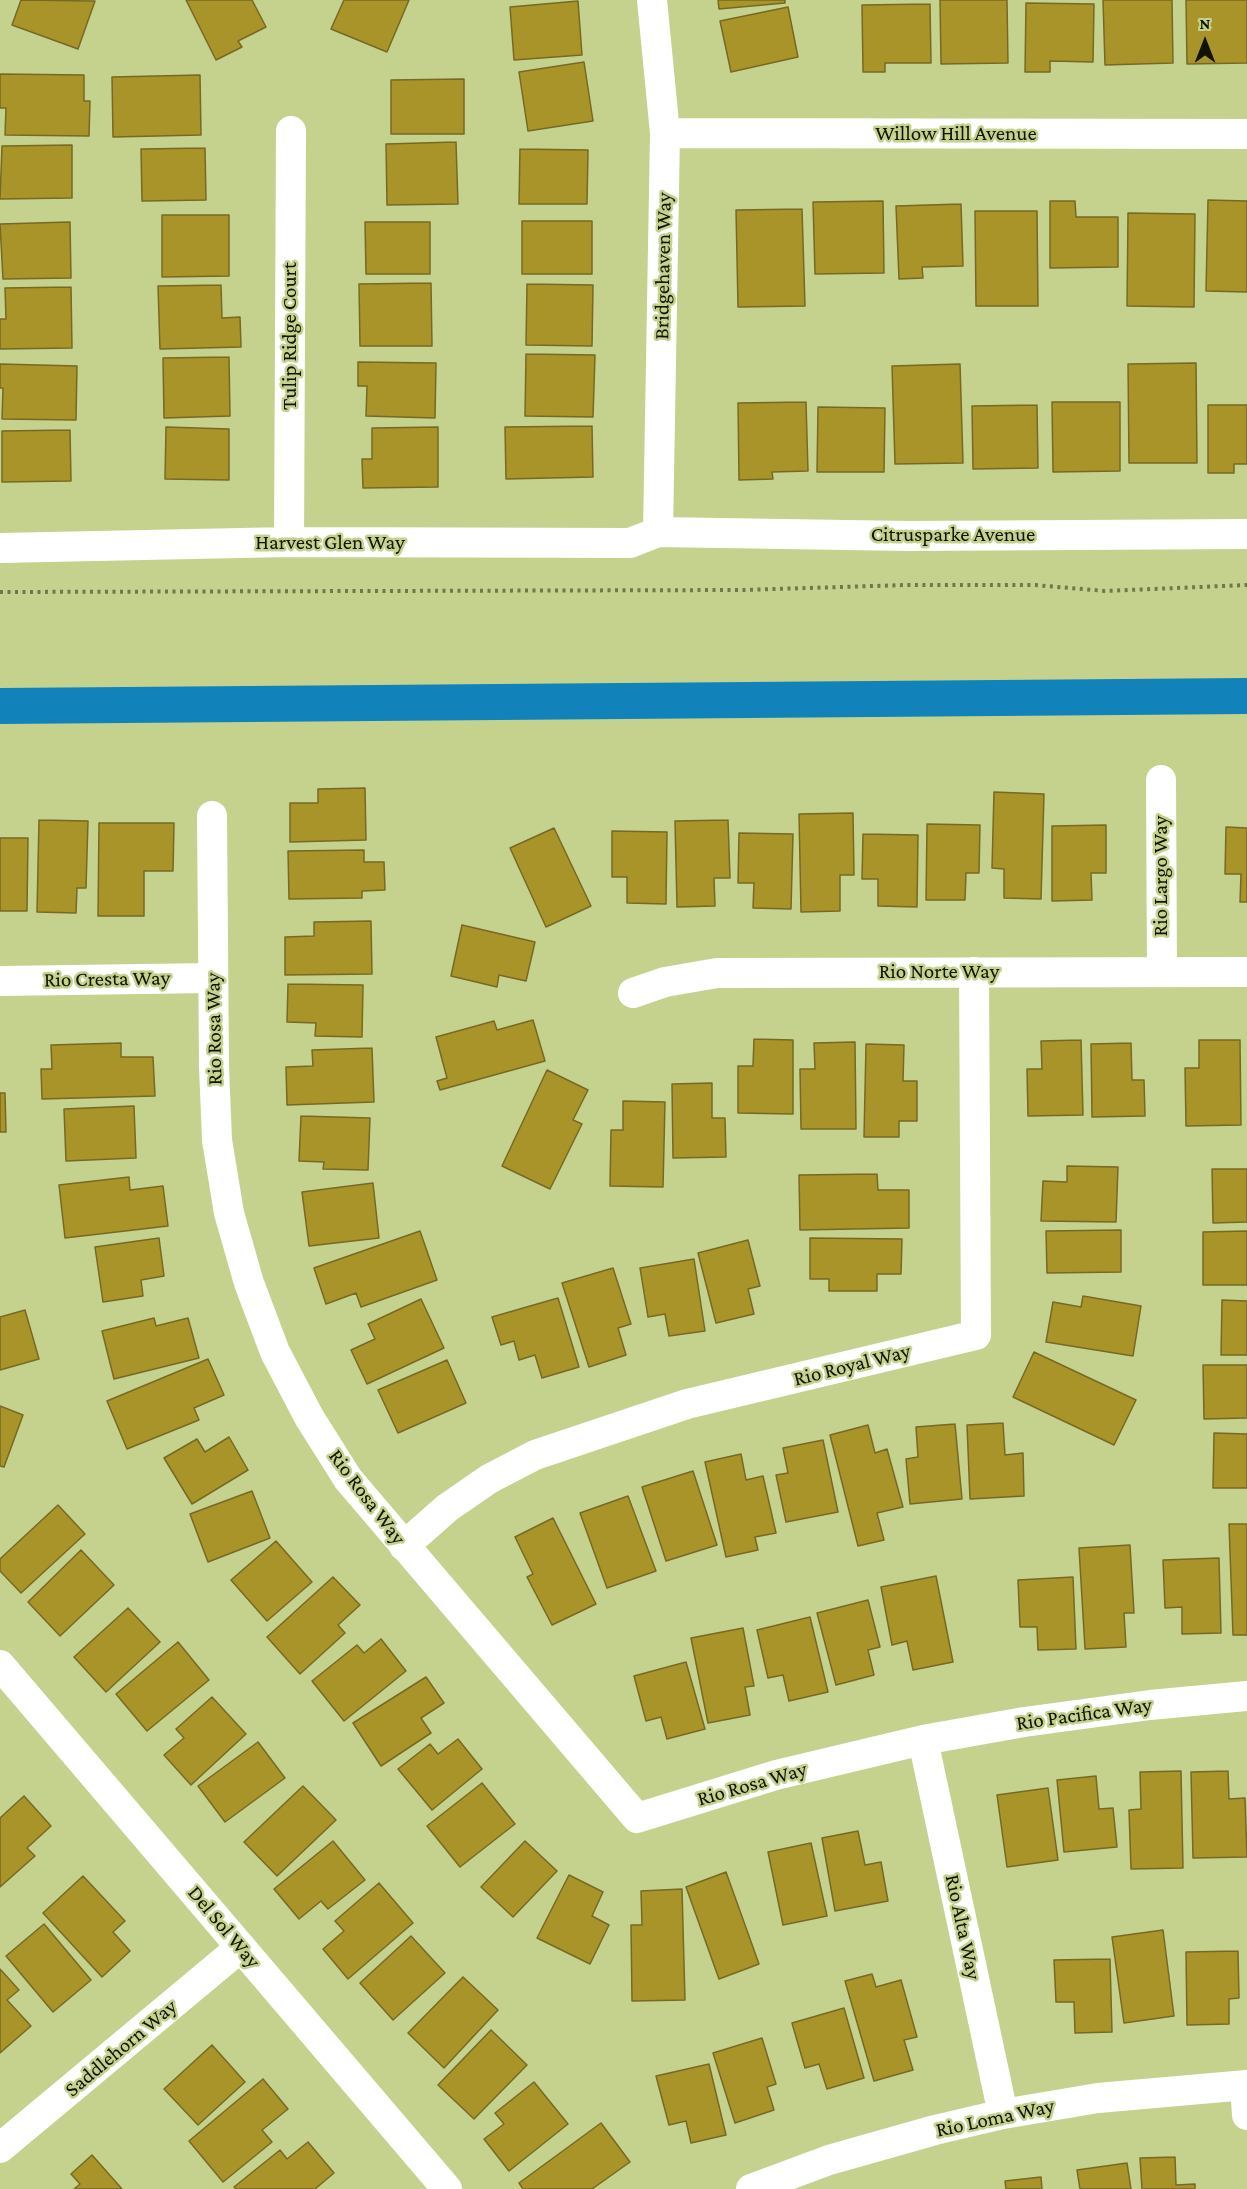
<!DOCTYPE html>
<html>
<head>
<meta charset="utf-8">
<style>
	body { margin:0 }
	#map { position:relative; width:1247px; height:2189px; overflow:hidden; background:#c4d28e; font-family:"Crimson Pro",serif }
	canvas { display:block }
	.north { position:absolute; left:1175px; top:12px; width:60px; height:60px; -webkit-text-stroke:4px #c4d28e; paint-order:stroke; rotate:0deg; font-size:16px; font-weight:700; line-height:24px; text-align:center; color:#0f1300 }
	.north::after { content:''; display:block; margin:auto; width:21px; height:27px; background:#0f1300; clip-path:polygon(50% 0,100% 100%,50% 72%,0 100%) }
</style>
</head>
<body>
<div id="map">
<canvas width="1247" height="2189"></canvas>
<div class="north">N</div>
</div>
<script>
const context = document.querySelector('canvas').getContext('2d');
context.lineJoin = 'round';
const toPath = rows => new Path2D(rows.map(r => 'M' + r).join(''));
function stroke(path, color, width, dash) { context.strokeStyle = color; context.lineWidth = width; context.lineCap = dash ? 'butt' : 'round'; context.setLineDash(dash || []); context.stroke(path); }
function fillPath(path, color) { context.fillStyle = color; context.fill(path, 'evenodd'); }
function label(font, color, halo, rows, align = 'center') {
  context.font = font + ' "Crimson Pro",serif'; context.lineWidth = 5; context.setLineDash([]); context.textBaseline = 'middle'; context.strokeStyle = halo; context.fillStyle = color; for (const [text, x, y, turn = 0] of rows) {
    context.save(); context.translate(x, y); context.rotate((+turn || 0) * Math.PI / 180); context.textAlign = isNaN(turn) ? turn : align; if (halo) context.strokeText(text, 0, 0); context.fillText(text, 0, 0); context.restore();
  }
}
const canal = toPath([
	[0,706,1247,696]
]);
const building = toPath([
	[21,0,95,1,78,49,12,25,21,0],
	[186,0,252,0,266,27,238,41,242,47,216,60,186,0],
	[344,0,409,0,387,52,331,29,344,0],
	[718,0,785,0,785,3,719,9,718,0],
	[940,0,1007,0,1008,63,941,64,940,0],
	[1103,0,1172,0,1173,63,1105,65,1103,0],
	[1186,0,1247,0,1247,63,1187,64,1186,0],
	[578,1,582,55,514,60,510,7,578,1],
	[1026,3,1094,4,1093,62,1050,61,1050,72,1025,72,1026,3],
	[930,4,931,63,885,63,885,72,863,72,862,5,930,4],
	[788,7,798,57,731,72,720,21,788,7],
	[584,62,593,121,528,131,519,72,584,62],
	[0,74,84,75,84,101,90,101,89,136,5,135,6,108,0,108,0,74],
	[200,75,201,135,113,137,112,77,200,75],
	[464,79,464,134,391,134,391,80,464,79],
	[456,142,458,204,387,205,386,144,456,142],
	[72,145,72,198,0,199,2,146,72,145],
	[205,148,206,200,142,201,141,149,205,148],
	[520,149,588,150,587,204,519,204,520,149],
	[1208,200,1247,201,1247,292,1206,291,1208,200],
	[883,201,884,273,815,274,813,202,883,201],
	[1050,201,1075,201,1076,217,1118,217,1118,267,1050,268,1050,201],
	[961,204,963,266,922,267,923,278,899,279,896,206,961,204],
	[802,209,805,306,738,307,736,210,802,209],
	[975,211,1037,211,1038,306,976,306,975,211],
	[1128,213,1195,214,1194,307,1127,306,1128,213],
	[162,215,229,215,229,276,162,277,162,215],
	[522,221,592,221,592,274,522,274,522,221],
	[70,222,71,278,3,279,0,224,70,222],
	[365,222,430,222,430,274,366,274,365,222],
	[431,283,432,346,360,346,359,284,431,283],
	[527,284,593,285,592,346,526,345,527,284],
	[221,285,222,318,240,317,241,347,160,349,158,286,221,285],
	[71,287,72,348,0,349,0,319,6,319,5,288,71,287],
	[526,354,595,355,593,417,525,416,526,354],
	[229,357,230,416,164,418,163,358,229,357],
	[358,362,436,363,435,418,366,416,367,386,358,386,358,362],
	[1196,363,1197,463,1129,463,1128,364,1196,363],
	[0,364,77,366,76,420,2,419,3,388,0,388,0,364],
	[960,364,963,463,895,464,892,366,960,364],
	[806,402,808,471,772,472,773,479,739,480,738,403,806,402],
	[1052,402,1120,402,1120,471,1053,472,1052,402],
	[1037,405,1038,468,973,469,972,406,1037,405],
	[1208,405,1247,405,1247,464,1234,464,1234,473,1208,473,1208,405],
	[818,407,885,408,884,472,817,472,818,407],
	[592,426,593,477,506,479,505,427,592,426],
	[166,427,229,429,229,480,165,479,166,427],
	[438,427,438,487,363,488,362,459,372,459,372,428,438,427],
	[70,430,71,481,2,482,2,431,70,430],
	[365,788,366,840,290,842,290,803,318,803,318,789,365,788],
	[994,792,1044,794,1041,899,1004,898,1004,869,992,868,994,792],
	[853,813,854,875,840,875,840,911,801,912,799,814,853,813],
	[39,820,88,821,86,888,77,888,76,913,37,912,39,820],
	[728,820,730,878,714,878,715,906,677,907,675,821,728,820],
	[99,823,174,823,173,871,144,871,144,916,98,916,99,823],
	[927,824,980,825,979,873,966,873,965,900,926,900,927,824],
	[1106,825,1106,873,1091,873,1092,900,1052,901,1052,826,1106,825],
	[1226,827,1247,828,1247,902,1240,902,1241,874,1225,874,1226,827],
	[554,828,591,906,546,927,510,848,554,828],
	[612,831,667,832,666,904,627,903,627,877,612,877,612,831],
	[739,833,793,834,791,909,753,908,754,883,738,883,739,833],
	[863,834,918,835,917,907,878,906,878,879,862,879,863,834],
	[0,838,28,838,27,911,0,911,0,838],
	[364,850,364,862,384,862,385,890,362,891,362,898,289,899,288,851,364,850],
	[371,921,372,974,285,975,285,937,314,936,314,922,371,921],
	[462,925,535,942,526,981,499,975,497,987,451,976,462,925],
	[288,984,363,985,362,1037,315,1036,316,1023,287,1022,288,984],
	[533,1020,545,1061,440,1090,437,1081,447,1078,436,1037,494,1021,497,1030,533,1020],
	[754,1039,793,1040,793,1114,738,1113,738,1066,753,1066,754,1039],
	[1081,1040,1083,1115,1028,1116,1027,1069,1042,1069,1041,1041,1081,1040],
	[1199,1040,1240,1040,1241,1125,1186,1126,1185,1068,1199,1068,1199,1040],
	[855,1042,856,1129,801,1129,800,1069,815,1069,814,1043,855,1042],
	[121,1043,121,1057,153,1057,155,1096,42,1099,41,1069,52,1069,51,1045,121,1043],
	[1131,1043,1132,1080,1144,1080,1145,1116,1092,1117,1091,1044,1131,1043],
	[866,1044,904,1045,903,1081,917,1081,917,1121,899,1121,899,1137,864,1137,866,1044],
	[372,1048,374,1102,287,1105,286,1067,313,1066,312,1050,372,1048],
	[547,1070,588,1090,573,1120,582,1124,550,1189,502,1166,547,1070],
	[712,1083,712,1118,725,1118,726,1157,673,1158,672,1084,712,1083],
	[0,1093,5,1093,6,1132,0,1132,0,1093],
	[623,1101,665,1102,663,1187,610,1186,611,1130,623,1130,623,1101],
	[134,1106,136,1158,66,1161,64,1109,134,1106],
	[301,1116,370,1118,368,1170,323,1169,324,1162,299,1161,301,1116],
	[1067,1166,1118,1167,1116,1222,1041,1221,1043,1181,1067,1182,1067,1166],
	[1212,1169,1247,1169,1247,1222,1213,1223,1212,1169],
	[877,1174,878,1190,909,1190,909,1228,800,1230,799,1175,877,1174],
	[129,1177,130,1190,163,1186,168,1226,65,1238,59,1185,129,1177],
	[373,1183,379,1238,309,1246,302,1192,373,1183],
	[1121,1230,1121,1272,1047,1273,1046,1231,1121,1230],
	[420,1231,437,1280,361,1307,356,1293,326,1304,314,1268,420,1231],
	[1247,1231,1247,1285,1203,1285,1203,1232,1247,1231],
	[159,1238,164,1276,141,1280,143,1296,103,1302,95,1247,159,1238],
	[810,1238,902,1239,901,1274,877,1274,877,1291,829,1291,829,1279,810,1279,810,1238],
	[748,1240,760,1286,748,1289,754,1314,716,1323,698,1253,748,1240],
	[694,1259,705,1331,669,1336,665,1314,648,1317,640,1268,694,1259],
	[613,1268,631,1324,618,1328,626,1355,589,1367,562,1283,613,1268],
	[1083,1296,1141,1306,1133,1356,1046,1342,1053,1302,1081,1307,1083,1296],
	[558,1298,579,1367,542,1378,535,1355,519,1360,514,1341,501,1345,492,1317,558,1298],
	[421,1299,444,1348,367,1384,351,1350,375,1339,368,1324,421,1299],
	[1222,1300,1247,1301,1247,1355,1221,1355,1222,1300],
	[25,1310,39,1359,0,1370,0,1317,25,1310],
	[154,1318,156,1326,188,1318,199,1358,114,1379,102,1331,154,1318],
	[1034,1352,1136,1400,1114,1445,1013,1397,1034,1352],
	[208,1359,224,1395,194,1408,199,1420,127,1449,107,1401,208,1359],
	[447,1360,466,1403,398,1433,378,1390,447,1360],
	[1203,1365,1247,1365,1247,1418,1204,1419,1203,1365],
	[0,1406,23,1415,4,1467,0,1466,0,1406],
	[1003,1423,1005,1455,1023,1453,1024,1496,970,1499,967,1425,1003,1423],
	[955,1424,962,1499,910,1504,906,1459,918,1457,916,1427,955,1424],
	[868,1425,875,1453,887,1449,903,1507,877,1513,884,1540,858,1546,830,1435,868,1425],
	[1214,1433,1247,1434,1247,1488,1213,1488,1214,1433],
	[229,1437,248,1470,192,1504,164,1458,197,1439,205,1452,229,1437],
	[823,1440,838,1512,786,1522,776,1475,788,1473,783,1448,823,1440],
	[741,1454,746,1480,763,1476,776,1533,755,1537,758,1550,726,1557,705,1462,741,1454],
	[693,1471,717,1545,666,1561,642,1487,693,1471],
	[252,1491,270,1538,208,1562,190,1514,252,1491],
	[628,1496,656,1571,607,1588,580,1513,628,1496],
	[58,1505,85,1534,21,1593,0,1571,0,1559,58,1505],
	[553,1518,596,1604,552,1625,527,1577,533,1574,515,1537,553,1518],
	[1229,1524,1247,1524,1247,1635,1233,1635,1229,1524],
	[276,1541,312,1582,267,1621,231,1580,276,1541],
	[1130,1545,1134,1613,1124,1613,1126,1647,1085,1649,1079,1548,1130,1545],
	[81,1550,114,1585,60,1636,28,1602,81,1550],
	[1219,1558,1221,1633,1182,1634,1182,1607,1165,1608,1163,1560,1219,1558],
	[936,1576,953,1662,913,1670,907,1641,892,1645,881,1587,936,1576],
	[333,1577,360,1605,338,1625,345,1633,300,1674,267,1637,333,1577],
	[1073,1577,1076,1649,1038,1650,1037,1627,1020,1627,1018,1580,1073,1577],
	[868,1600,880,1647,868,1650,874,1675,836,1685,817,1613,868,1600],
	[128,1608,160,1642,106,1692,74,1657,128,1608],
	[810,1617,828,1692,789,1701,783,1675,768,1678,757,1630,810,1617],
	[743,1628,754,1686,745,1687,750,1715,708,1723,691,1638,743,1628],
	[381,1639,406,1671,344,1721,312,1681,357,1645,364,1653,381,1639],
	[178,1642,209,1680,147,1731,116,1694,178,1642],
	[686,1662,705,1729,667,1739,661,1717,646,1721,634,1676,686,1662],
	[426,1677,444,1703,421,1718,431,1733,381,1766,353,1723,426,1677],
	[212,1697,246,1734,191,1785,164,1755,184,1738,176,1729,212,1697],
	[458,1739,482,1769,432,1810,398,1769,430,1744,438,1754,458,1739],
	[258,1742,285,1778,225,1822,198,1786,258,1742],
	[1181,1771,1183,1868,1131,1869,1129,1810,1141,1809,1140,1772,1181,1771],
	[1228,1771,1229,1799,1245,1798,1247,1857,1193,1858,1191,1772,1228,1771],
	[1096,1776,1099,1809,1113,1808,1117,1847,1064,1852,1057,1780,1096,1776],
	[482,1783,515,1824,460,1867,427,1826,482,1783],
	[303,1786,336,1820,277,1876,244,1842,303,1786],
	[1048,1788,1058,1860,1007,1867,997,1795,1048,1788],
	[24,1796,51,1826,27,1848,35,1856,0,1887,0,1818,24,1796],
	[858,1831,865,1865,881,1862,888,1901,835,1911,822,1838,858,1831],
	[333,1841,365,1880,328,1909,321,1901,299,1919,274,1889,333,1841],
	[525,1841,557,1871,513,1917,481,1887,525,1841],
	[811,1843,827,1916,783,1925,768,1852,811,1843],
	[726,1872,759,1964,719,1979,686,1887,726,1872],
	[569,1875,603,1892,592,1916,609,1925,590,1964,537,1938,569,1875],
	[83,1876,125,1921,113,1932,130,1951,102,1977,43,1913,83,1876],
	[379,1883,413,1923,348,1979,323,1949,344,1931,335,1921,379,1883],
	[682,1889,685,2000,632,2001,631,1925,642,1925,641,1891,682,1889],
	[44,1924,91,1980,53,2012,6,1956,44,1924],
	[1163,1930,1174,2016,1124,2023,1112,1937,1163,1930],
	[411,1936,445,1973,393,2020,360,1983,411,1936],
	[1238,1951,1239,1998,1229,1999,1229,2024,1187,2025,1186,1952,1238,1951],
	[1110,1959,1112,2032,1075,2033,1074,2002,1056,2002,1054,1960,1110,1959],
	[0,1969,19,1990,7,2000,31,2026,0,2053,0,1969],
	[872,1974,876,1987,901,1980,917,2037,904,2040,913,2070,874,2081,845,1981,872,1974],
	[463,1977,498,2010,444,2068,408,2033,463,1977],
	[844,2008,864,2078,827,2089,819,2064,805,2068,792,2023,844,2008],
	[491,2030,527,2065,474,2119,438,2085,491,2030],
	[762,2038,776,2084,767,2087,774,2110,735,2123,713,2053,762,2038],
	[212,2045,245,2082,198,2125,164,2089,212,2045],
	[709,2064,726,2135,691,2143,686,2121,669,2125,656,2076,709,2064],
	[263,2079,288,2109,262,2130,272,2142,223,2182,189,2141,263,2079],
	[534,2082,568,2124,509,2171,484,2139,504,2124,495,2113,534,2082],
	[601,2123,630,2162,592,2189,523,2189,519,2183,601,2123],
	[308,2142,334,2173,315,2189,236,2189,234,2187,280,2150,287,2159,308,2142],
	[92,2155,122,2189,74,2189,80,2184,71,2174,92,2155],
	[1175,2157,1176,2185,1195,2184,1195,2189,1142,2189,1140,2158,1175,2157],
	[1127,2163,1131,2189,1080,2189,1077,2170,1127,2163],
	[1041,2177,1042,2189,1006,2189,1005,2181,1041,2177]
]);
const path = toPath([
	[0,592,742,590,907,585,1035,585,1105,591,1247,585]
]);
const minor = toPath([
	[652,0,665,133,658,532],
	[665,133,1247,134],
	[289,542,291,131],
	[0,548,289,542,630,543,658,532,909,536,1247,534],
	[1161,780,1162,972],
	[212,816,214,1067,217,1140,229,1213,249,1283,275,1352,309,1417,348,1479,637,1818,776,1775,923,1740,1024,1722,1150,1705,1247,1696],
	[0,981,213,978],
	[633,993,665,982,717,973,1247,972],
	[404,1546,447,1508,489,1479,535,1455,687,1404,976,1335,974,972],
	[0,1665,447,2189],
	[923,1740,1003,2114],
	[1245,2085,1247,2115],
	[0,2148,241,1947],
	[751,2189,829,2160,935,2130,1003,2114,1098,2098,1247,2085]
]);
const streetNames = [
	["Willow Hill Avenue",956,134],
	["Bridgehaven Way",663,266,-89],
	["Tulip Ridge Court",290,336,-90],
	["Citrusparke Avenue",953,535],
	["Harvest Glen Way",330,543],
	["Rio Largo Way",1161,876,-90],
	["Rio Norte Way",939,972],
	["Rio Cresta Way",107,979,-1],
	["Rio Rosa Way",214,1029,-91],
	["Rio Royal Way",852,1365,-14],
	["Rio Rosa Way",367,1497,53],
	["Rio Pacifica Way",1084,1714,-8],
	["Rio Rosa Way",752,1784,-16],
	["Del Sol Way",224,1927,50],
	["Rio Alta Way",963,1927,78],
	["Saddlehorn Way",121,2048,-40],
	["Rio Loma Way",995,2118,-12]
];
stroke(canal, '#1183ba', 36);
fillPath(building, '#a99429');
stroke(building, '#776924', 1.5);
stroke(path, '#6f784b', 4, [3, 4.5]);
stroke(minor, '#fff', 30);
label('21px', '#0f1300', '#c4d28e', streetNames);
</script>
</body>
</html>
